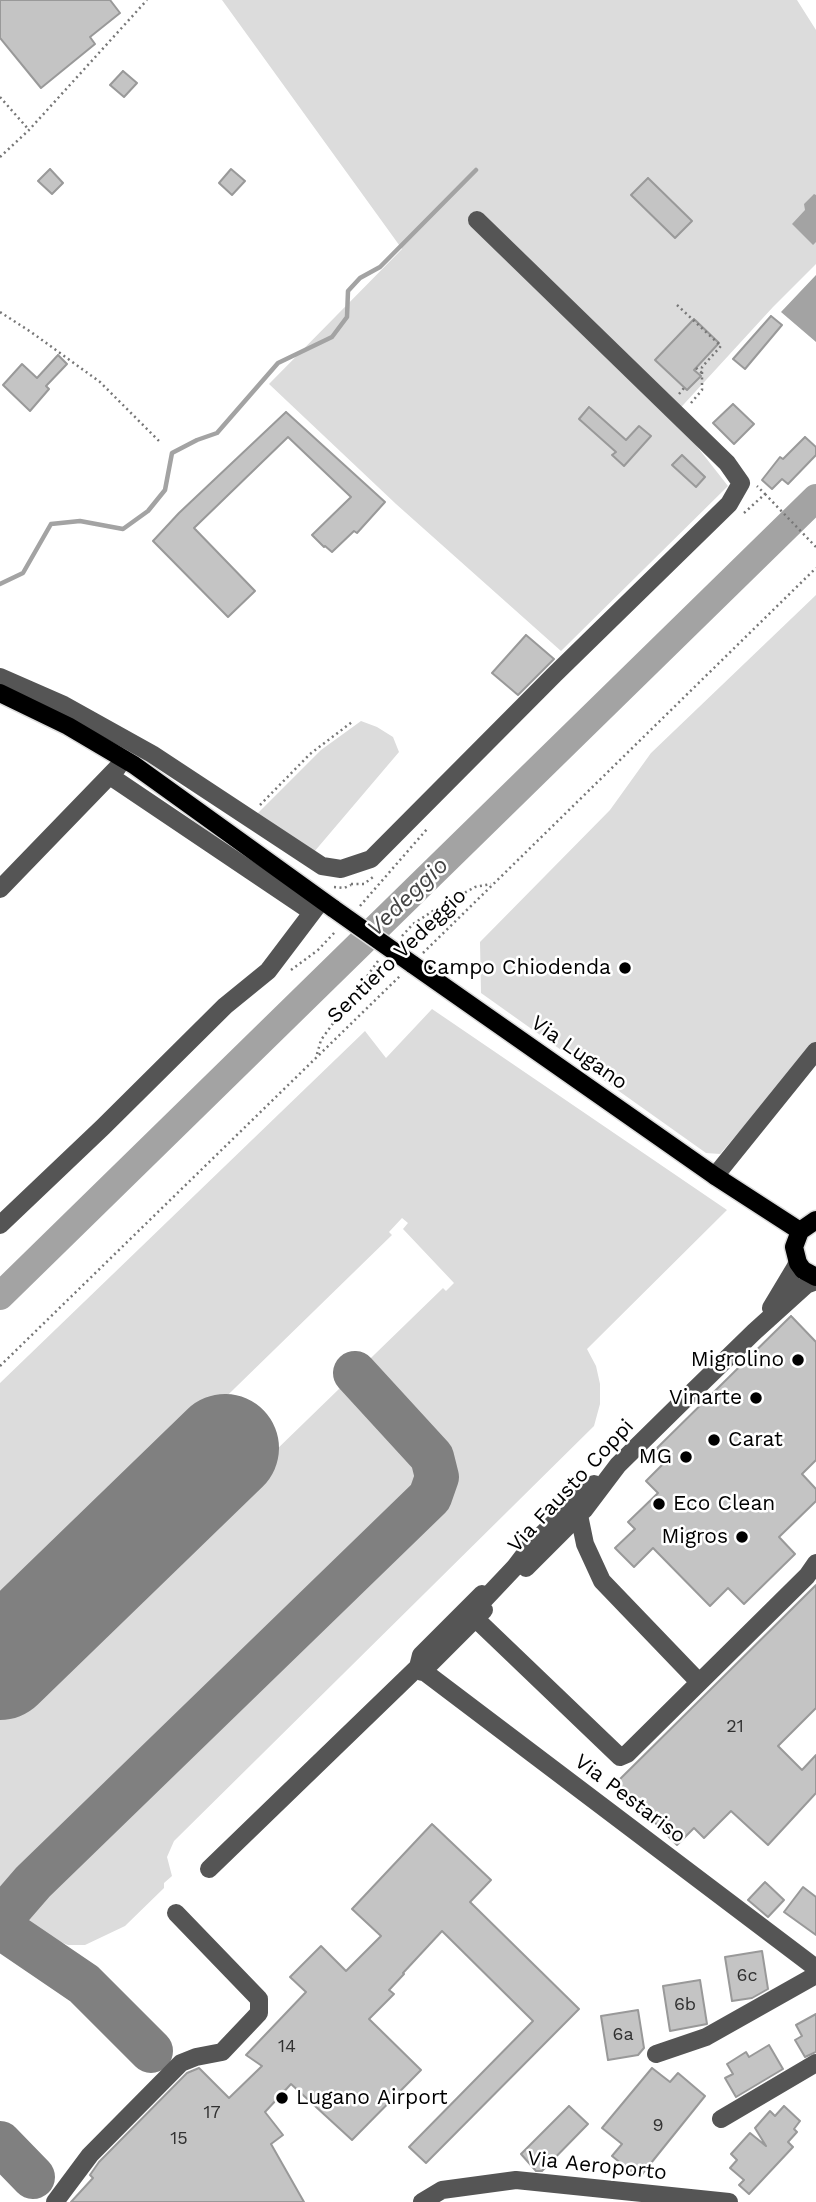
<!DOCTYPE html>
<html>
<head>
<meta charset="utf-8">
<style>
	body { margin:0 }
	canvas { display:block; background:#fff }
</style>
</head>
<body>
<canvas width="816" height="2202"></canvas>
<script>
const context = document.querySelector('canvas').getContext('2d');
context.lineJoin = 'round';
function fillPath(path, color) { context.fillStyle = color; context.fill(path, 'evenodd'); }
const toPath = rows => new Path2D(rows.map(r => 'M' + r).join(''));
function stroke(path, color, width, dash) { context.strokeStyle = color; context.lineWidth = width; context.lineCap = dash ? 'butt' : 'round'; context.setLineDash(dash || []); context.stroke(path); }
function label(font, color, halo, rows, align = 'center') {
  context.font = font + ' "Work Sans",sans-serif'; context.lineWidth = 5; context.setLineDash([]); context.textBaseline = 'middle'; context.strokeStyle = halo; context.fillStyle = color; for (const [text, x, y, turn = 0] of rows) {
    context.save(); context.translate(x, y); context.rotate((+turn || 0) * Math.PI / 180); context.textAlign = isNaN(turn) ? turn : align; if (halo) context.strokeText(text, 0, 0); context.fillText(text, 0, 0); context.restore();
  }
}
const green = toPath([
	[222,0,797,0,816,30,816,264,773,307,673,416,728,486,561,651,396,504,269,384,402,249],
	[816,595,816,1043,720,1154,706,1153,481,993,480,942,610,810,651,753],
	[361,721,377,727,393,737,399,752,314,852,256,815,321,750],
	[432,1009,727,1210,587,1349,596,1366,600,1384,600,1404,594,1426,174,1841,167,1857,172,1876,164,1883,164,1888,125,1926,85,1945,68,1945,58,1941,0,1903,0,1718,443,1288,446,1291,454,1283,403,1229,408,1223,402,1218,389,1232,392,1235,0,1617,0,1383,365,1031,386,1058]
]);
const water = toPath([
	[814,194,816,195,816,242,813,245,792,224,805,210,804,204],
	[816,275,816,342,781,312]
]);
const stream = toPath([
	[0,584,23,573,51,524,80,521,123,529,148,511,165,490,172,453,197,440,217,433,278,363,332,337,347,317,348,291,360,278,380,267,476,170]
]);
const river = toPath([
	[0,1296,816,498]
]);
const taxiway = toPath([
	[0,1920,33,1882,430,1497,437,1477,432,1457,355,1373],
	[0,1927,84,1984,151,2051],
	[0,2143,33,2177]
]);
const runway = toPath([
	[0,1666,225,1448]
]);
const building = toPath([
	[0,0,110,0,120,13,90,37,95,44,41,88,0,38,0,0],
	[123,71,137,83,124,97,110,85,123,71],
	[50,169,63,183,52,194,38,181,50,169],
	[231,169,245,181,232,195,219,183,231,169],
	[648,178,692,221,675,238,631,195,648,178],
	[771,316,782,325,745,369,733,359,771,316],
	[694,319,719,343,694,370,701,376,687,390,655,360,694,319],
	[58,355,67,364,46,386,49,389,30,411,3,385,22,364,37,378,58,355],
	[733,404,754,424,734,444,713,423,733,404],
	[589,407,626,440,639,426,651,436,624,466,612,455,616,452,579,419,589,407],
	[286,412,385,502,357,533,354,531,332,552,325,546,324,547,312,535,351,497,288,437,194,528,255,591,228,617,153,541,179,513,286,412],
	[805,437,816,447,816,455,788,484,782,479,772,489,762,480,780,457,783,459,805,437],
	[682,455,705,477,696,487,672,465,682,455],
	[526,635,554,659,518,695,492,673,526,635],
	[791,1316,816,1342,816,1460,802,1474,816,1489,816,1501,779,1537,795,1554,744,1604,728,1588,710,1606,653,1548,634,1567,615,1548,635,1529,628,1522,658,1493,646,1481,668,1459,657,1448,791,1316],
	[816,1585,816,1708,778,1746,802,1770,816,1755,816,1793,768,1845,731,1811,704,1838,694,1828,677,1845,616,1783,816,1585],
	[432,1824,491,1880,470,1902,579,2009,426,2163,409,2147,533,2021,442,1931,403,1973,404,1974,389,1990,394,1994,369,2019,421,2070,352,2140,291,2084,265,2112,283,2135,271,2144,304,2202,71,2202,93,2178,90,2175,99,2162,187,2073,199,2068,229,2098,262,2066,246,2055,306,1992,290,1977,321,1946,346,1971,381,1936,352,1909,432,1824],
	[765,1882,784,1900,768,1917,748,1900,765,1882],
	[803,1887,816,1897,816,1935,784,1912,803,1887],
	[762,1951,768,1989,752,1998,732,2001,725,1957,762,1951],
	[700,1980,707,2024,670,2031,663,1986,700,1980],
	[638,2010,644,2048,638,2055,608,2060,601,2016,638,2010],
	[816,2014,816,2052,805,2057,795,2040,802,2036,796,2025,816,2014],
	[769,2045,783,2069,736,2097,725,2078,733,2074,727,2064,746,2052,749,2057,769,2045],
	[652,2068,670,2082,678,2073,705,2096,639,2178,612,2156,622,2144,602,2128,652,2068],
	[569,2106,588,2124,542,2171,536,2171,521,2154,569,2106],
	[784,2106,800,2121,794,2129,797,2132,788,2142,793,2147,749,2194,739,2185,744,2180,730,2168,737,2160,731,2154,750,2133,766,2146,755,2128,770,2111,775,2116,784,2106]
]);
const path = toPath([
	[0,97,29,130],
	[0,157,29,130,147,0],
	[677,305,721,346,702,367,702,390,691,403],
	[0,312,31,332,100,382,160,442],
	[696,368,702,373],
	[679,394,684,388],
	[765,494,816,547],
	[744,513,765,494,757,486],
	[260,805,310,754,352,722],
	[351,884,364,884,373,877],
	[334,887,344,888,351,885],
	[360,906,427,829],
	[402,936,413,924,436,909,475,887,491,884],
	[423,953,816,568],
	[291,970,318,950,336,931],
	[317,1054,321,1040,378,961],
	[0,1366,401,975]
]);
const minor = toPath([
	[0,677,64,705,152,754,322,866,341,869,371,859,554,675,729,504,741,483,727,463,477,220],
	[110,776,312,912],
	[0,889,118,767],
	[715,1176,816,1051],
	[0,1225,103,1127,225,1006,268,971,321,901],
	[771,1308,798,1263],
	[579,1515,585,1544,602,1581,699,1682],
	[534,1542,515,1567,481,1603,477,1611,478,1621,620,1757,627,1754,807,1576,816,1563],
	[526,1550,594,1484],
	[526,1568,584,1510,618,1465,679,1405,754,1332,806,1285,816,1281],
	[418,1667,816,1968],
	[418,1667,421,1655,482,1594],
	[422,1672,484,1610],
	[209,1869,418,1667],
	[656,2054,706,2037,816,1975],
	[721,2119,816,2063],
	[55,2202,90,2155,181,2063,196,2057,222,2052,259,2013,259,1999,176,1913],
	[422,2202,442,2190,516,2180,729,2202]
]);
const major = toPath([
	[0,693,68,726,134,765,334,909],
	[412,964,715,1176,800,1231],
	[816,1220,800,1231,794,1247,798,1263,803,1270,816,1277]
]);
const majorBridge = toPath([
	[334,909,412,964]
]);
const markers = [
	[625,968,7,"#000"],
	[798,1360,7,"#000"],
	[756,1398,7,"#000"],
	[714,1440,7,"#000"],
	[686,1457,7,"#000"],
	[659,1504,7,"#000"],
	[742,1537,7,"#000"],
	[282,2098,7,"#000"]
];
const numberNames = [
	["21",735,1727],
	["6c",747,1976],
	["6b",685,2005],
	["6a",623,2035],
	["14",287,2047],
	["17",212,2113],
	["9",658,2126],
	["15",179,2139]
];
const streetNames = [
	["Sentiero Vedeggio",397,956,-44],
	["Via Lugano",579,1053,35],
	["Via Fausto Coppi",571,1486,-47],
	["Via Pestariso",630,1799,37],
	["Via Aeroporto",597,2166,6]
];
const poiNames = [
	["Campo Chiodenda",611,968],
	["Migrolino",784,1360],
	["Vinarte",742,1398],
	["Carat",728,1440,"left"],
	["MG",672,1457],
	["Eco Clean",673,1504,"left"],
	["Migros",728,1537],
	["Lugano Airport",296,2098,"left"]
];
const waterNames = [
	["Vedeggio",408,897,-44]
];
fillPath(green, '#dcdcdc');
fillPath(water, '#a3a3a3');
stroke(stream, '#a3a3a3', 4.5);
stroke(river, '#a3a3a3', 28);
stroke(taxiway, '#808080', 44);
stroke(runway, '#808080', 108);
fillPath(building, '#c4c4c4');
stroke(building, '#999', 2);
stroke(major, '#dbdbdb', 21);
stroke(path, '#777', 2.5, [2, 3.5]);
stroke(minor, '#555', 18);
stroke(major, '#000', 18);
stroke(majorBridge, '#dbdbdb', 21, []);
stroke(majorBridge, '#000', 18);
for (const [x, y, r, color] of markers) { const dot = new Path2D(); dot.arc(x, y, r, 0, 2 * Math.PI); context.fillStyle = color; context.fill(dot); stroke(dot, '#fff', 2.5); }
label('18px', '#313131', null, numberNames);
label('21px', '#000', '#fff', streetNames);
label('21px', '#000', '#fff', poiNames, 'right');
label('italic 23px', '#444', '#fff', waterNames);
</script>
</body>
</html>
